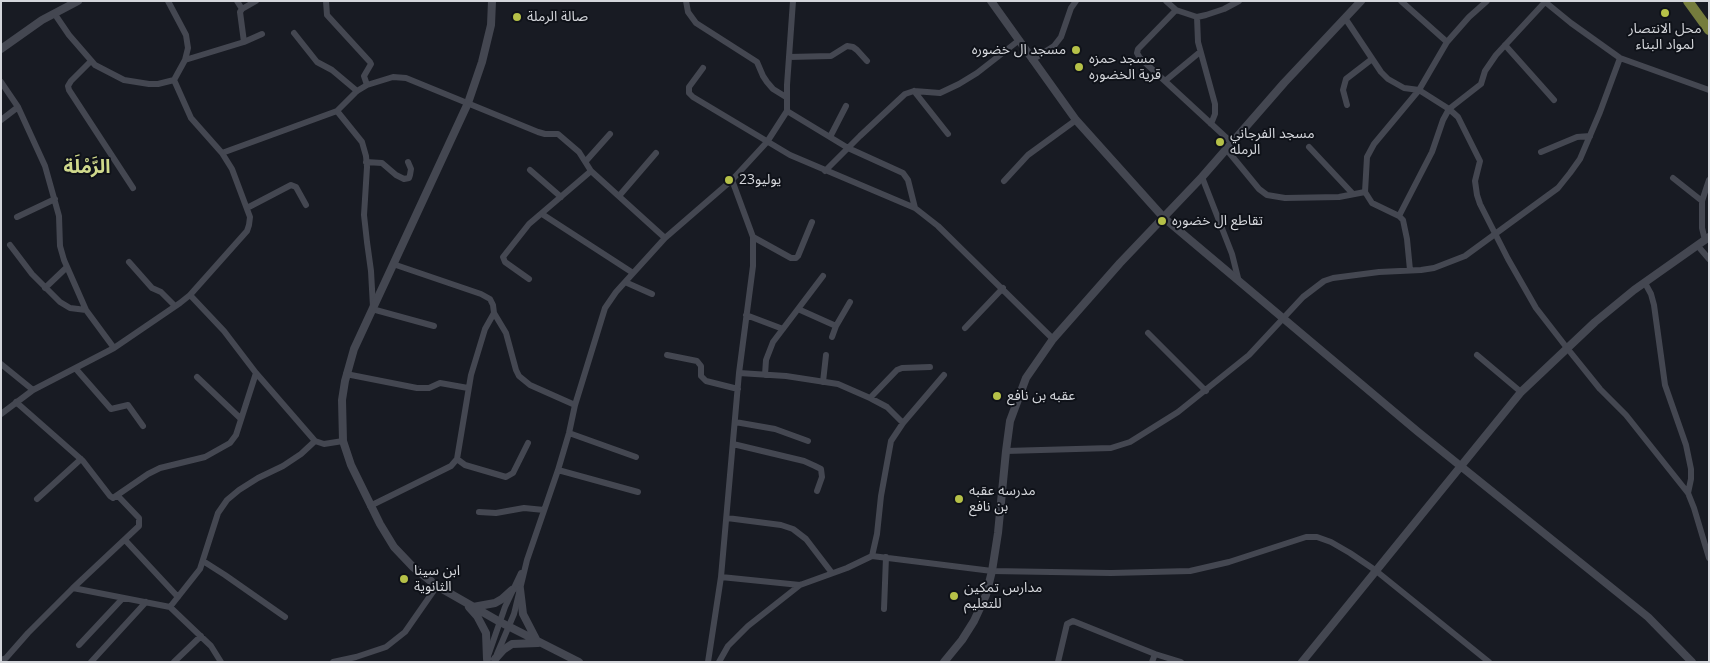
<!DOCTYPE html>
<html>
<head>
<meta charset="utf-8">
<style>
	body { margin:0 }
	#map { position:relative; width:1710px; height:663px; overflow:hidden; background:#181b23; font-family:"Open Sans",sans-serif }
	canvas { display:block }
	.frame { position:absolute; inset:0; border:2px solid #d4d6db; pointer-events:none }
</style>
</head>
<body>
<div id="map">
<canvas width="1710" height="663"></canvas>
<div class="frame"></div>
</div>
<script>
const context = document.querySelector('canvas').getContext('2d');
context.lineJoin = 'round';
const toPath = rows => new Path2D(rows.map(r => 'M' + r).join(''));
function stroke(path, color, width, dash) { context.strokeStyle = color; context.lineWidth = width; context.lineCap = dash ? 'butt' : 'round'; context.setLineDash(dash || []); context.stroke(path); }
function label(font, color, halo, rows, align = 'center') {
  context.font = font + ' "Open Sans","Noto Sans Arabic",sans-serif'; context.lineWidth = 4; context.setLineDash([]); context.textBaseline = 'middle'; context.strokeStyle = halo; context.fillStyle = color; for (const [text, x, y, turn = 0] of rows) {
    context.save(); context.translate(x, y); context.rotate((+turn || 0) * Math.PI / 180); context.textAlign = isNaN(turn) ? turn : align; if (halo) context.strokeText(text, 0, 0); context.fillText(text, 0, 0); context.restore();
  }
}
const minor = toPath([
	[237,1,242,9],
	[326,1,327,15,370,62,371,64,364,76,367,85],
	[686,1,688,12,696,23,757,62,763,76,767,82,773,89,786,97],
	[1166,1,1176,10,1197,17,1206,15,1224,9,1239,1],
	[1401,1,1447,42,1469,17,1487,1],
	[1544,1,1571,23,1620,58,1709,90],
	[1176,10,1138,49,1137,53,1140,58,1232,143],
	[54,13,69,35,95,65,124,80,149,84,158,84,174,80,185,60,188,48,186,35,168,1],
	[1197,17,1198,42,1215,104,1215,114,1211,124],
	[1345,18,1381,72,1388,79,1404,88,1419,90,1449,109,1458,117,1480,161,1475,181,1477,195,1480,204,1508,259,1536,308,1567,348,1600,389,1626,415,1688,493,1694,508,1709,558],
	[294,33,317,62,332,70,357,91],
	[244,42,240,12,242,9,256,1],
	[1505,45,1554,100],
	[789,57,831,56,847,46,853,47,857,50,867,61],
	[185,60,244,42,262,34],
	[1032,60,1054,46,1061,37,1071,8,1076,1],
	[90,62,71,81,68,86,69,90,133,188],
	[703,68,689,87,689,93,693,97,790,155,915,208,938,226,1053,339],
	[1165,81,1200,52],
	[1,82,18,107,45,166,59,216,60,246,64,260,86,310,114,348],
	[914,91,948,134],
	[1347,105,1343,90,1346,79,1372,59],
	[337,111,362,142,366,156,367,167,364,215,367,242,371,271,373,307],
	[787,111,848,148,903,173,908,180,915,208],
	[1,120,18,107],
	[830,137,846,106],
	[1309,147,1353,194],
	[1227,150,1259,189,1267,195,1285,198,1339,197,1365,192],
	[1541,152,1577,137,1590,136],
	[222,153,337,111,357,91,367,85,393,77,406,78,538,132,545,134,558,134,579,152,591,171,665,238],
	[586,161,610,134],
	[366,162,382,163,396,175,404,179,409,178,410,175,411,169,408,162],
	[530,170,561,197],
	[825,171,860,136,905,94,914,91,940,93,959,84,977,73,1018,41],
	[1202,177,1232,254,1239,282],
	[1673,178,1702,201],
	[1004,181,1028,155,1076,120],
	[619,196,656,153],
	[247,208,291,185,296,187,306,205],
	[542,214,633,273],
	[1399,216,1432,152,1443,120,1449,109,1481,84,1485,71,1496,55,1545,2],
	[17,217,55,199],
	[753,237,791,258,796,258,798,256,812,222],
	[1705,240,1702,228,1702,201,1709,180],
	[10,245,32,274,60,302,70,308,86,310],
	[1697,245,1709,259],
	[129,262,152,288,161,292,175,306],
	[393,264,481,294,490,299,493,305,494,313,506,333,516,370,519,376,530,385,575,405],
	[1410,270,1407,239,1403,220,1399,216,1372,203,1365,192,1367,157,1374,144,1419,90,1447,42],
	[529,279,505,262,503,257,529,224,591,171],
	[625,282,652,294],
	[1645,283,1651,294,1654,305,1665,385,1686,445,1691,469,1691,479,1688,493],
	[45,288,67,267],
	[190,295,224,331,256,373,315,441,324,444,343,441],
	[372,309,434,326],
	[798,309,836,326,850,302],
	[746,315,783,329],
	[965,328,1003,288],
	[1148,333,1206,391],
	[832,337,836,326],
	[667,355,697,361,701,366,701,376,706,381,738,389],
	[1477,355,1521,392],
	[1,364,33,390],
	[76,369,111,409,128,405,143,426],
	[739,373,786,376,838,384,870,398,887,407,903,423],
	[346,374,417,388,429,388,440,383,468,388],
	[765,375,766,360,773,342,823,276],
	[197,377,240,418],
	[823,382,826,355],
	[870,398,897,370,902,368,930,367],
	[16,402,83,461,110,496,113,498,148,474,160,468,205,457,230,443,236,435,256,373],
	[1,414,33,390,114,348,180,303,190,295,247,231,249,225,250,217,232,169,222,153,191,118,174,80],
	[735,422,775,429,808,441],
	[569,433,636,457],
	[733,444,804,461,815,466,821,469,822,477,817,491],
	[1006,451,1111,448,1130,442,1178,412,1249,355,1303,297,1324,281,1333,278,1379,272,1421,270,1434,268,1465,256,1558,188,1570,173,1580,159,1600,112,1620,58],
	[457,459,465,465,506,477,513,473,528,443],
	[558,470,638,492],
	[37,499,81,459],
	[370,506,443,470,451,466,457,459,471,375,485,329,494,313],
	[479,512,496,513,524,508,544,510],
	[727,518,781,525,793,529,806,539,832,573],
	[125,540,178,597],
	[872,556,877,534,881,496,891,441,903,423,944,375],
	[203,561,225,575,285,617],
	[721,577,800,585,847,568,872,556,992,571,1111,573,1190,571,1229,562,1306,537,1317,537,1331,542,1350,553,1375,570,1489,662],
	[73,588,139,526,139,518,118,496],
	[170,607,200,569,218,513,227,500,239,490,258,478,283,466,301,454,315,441],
	[884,609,886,557],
	[79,645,123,598],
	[497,654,514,614,527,560,558,470,569,433,575,405,605,308,616,292,665,238,732,180,767,142,787,111,787,85,793,1],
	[488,656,505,607,521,573],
	[1,660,6,658,28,633,73,588,170,607,211,646,221,662],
	[91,662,146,602],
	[174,662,201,636],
	[333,662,356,657,386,647,405,632,437,586],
	[708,662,721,577,739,373,753,266,753,237,732,180],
	[719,662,728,646,748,626,800,585],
	[1058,662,1067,624,1073,621,1155,654,1181,662],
	[1152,662,1155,654]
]);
const tertiary = toPath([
	[492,1,491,25,482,62,468,103,354,349,345,381,342,400,343,441,351,465,380,524,394,547,413,567,437,586,500,622,579,662],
	[991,1,1076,120,1164,218,1417,431,1648,617,1692,662],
	[1,49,42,20,78,1],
	[520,589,523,614,537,641],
	[469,607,477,616,486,633,487,659],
	[473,607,495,603,502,599,512,590],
	[495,659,503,650,512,644,538,643],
	[944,662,962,640,974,621,986,595,992,571,998,533,1006,451,1010,421,1026,378,1053,339,1120,263,1202,177,1284,83,1361,1],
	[1302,662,1521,392,1595,322,1634,290,1709,237]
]);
const primary = toPath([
	[1688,1,1709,30]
]);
const markers = [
	[1665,13,5,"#b6c148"],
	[517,17,5,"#b6c148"],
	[1076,50,5,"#b6c148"],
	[1079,67,5,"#b6c148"],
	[1220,142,5,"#b6c148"],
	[729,180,5,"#b6c148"],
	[1162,221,5,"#b6c148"],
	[997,396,5,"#b6c148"],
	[959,499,5,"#b6c148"],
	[404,579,5,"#b6c148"],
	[954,596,5,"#b6c148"]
];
const poiNames = [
	["صالة الرملة",527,17],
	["محل الانتصار",1665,29,"center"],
	["لمواد البناء",1665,45,"center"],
	["مسجد ال خضوره",1066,50,"right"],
	["مسجد حمزه",1089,59],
	["قرية الخضوره",1089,75],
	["مسجد الفرجاني",1230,134],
	["الرمله",1230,150],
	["23يوليو",739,180],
	["تقاطع ال خضوره",1172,221],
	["عقبه بن نافع",1007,396],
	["مدرسه عقبه",969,491],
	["بن نافع",969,507],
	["ابن سينا",414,571],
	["الثانوية",414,587],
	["مدارس تمكين",964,588],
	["للتعليم",964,604]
];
const districtNames = [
	["الرَّمْلَة",87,168]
];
stroke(minor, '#444751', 6);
stroke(tertiary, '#444751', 8);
stroke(primary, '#757c3d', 10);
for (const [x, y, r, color] of markers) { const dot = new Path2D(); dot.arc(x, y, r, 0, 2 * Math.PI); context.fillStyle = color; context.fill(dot); stroke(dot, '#0f1219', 2); }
label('14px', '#d4d6db', '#0f1219', poiNames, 'left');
label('bold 19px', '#d0d98c', '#0f1219', districtNames);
</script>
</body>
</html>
